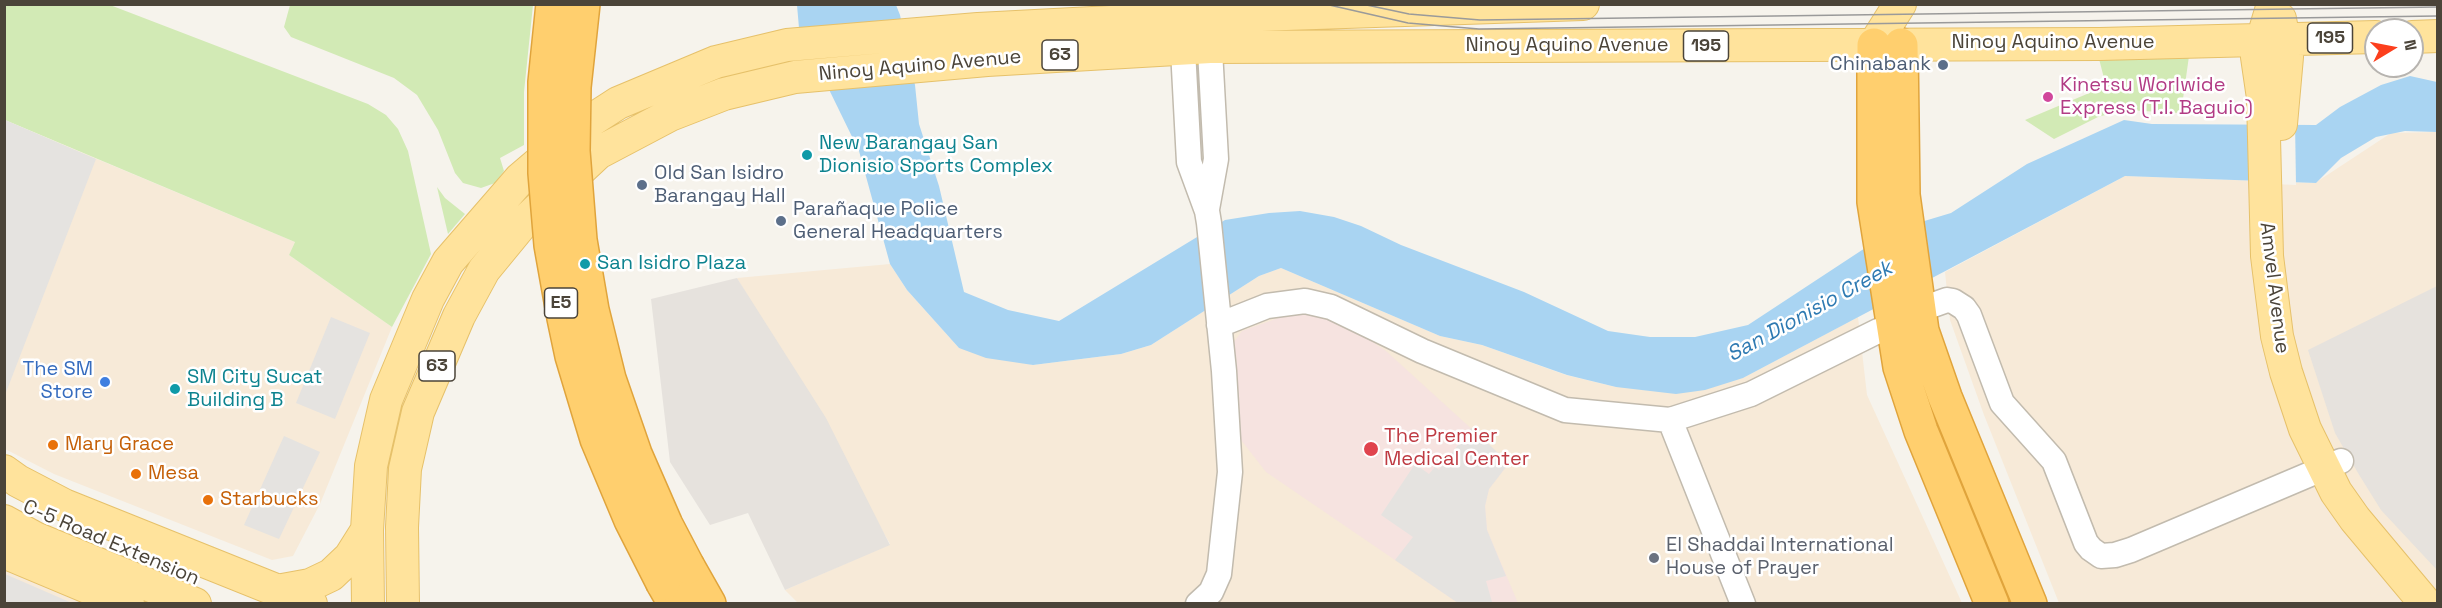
<!DOCTYPE html>
<html>
<head>
<meta charset="utf-8">
<style>
	body { margin:0 }
	#map { position:relative; width:2442px; height:608px; overflow:hidden; background:#f6f3ec; font-family:"Space Grotesk",sans-serif }
	canvas { display:block }
	.frame { position:absolute; inset:0; border:6px solid #4b4439; pointer-events:none }
	.north { position:absolute; left:2364px; top:18px; width:60px; height:60px; box-sizing:border-box; background:#fff; border:2px solid #b7b4b0; border-radius:50%; rotate:80deg; font-size:16px; font-weight:700; line-height:24px; text-align:center; color:#4b4439 }
	.north::after { content:''; display:block; margin:auto; width:21px; height:27px; background:#fc3f1d; clip-path:polygon(50% 0,100% 100%,50% 72%,0 100%) }
</style>
</head>
<body>
<div id="map">
<canvas width="2442" height="608"></canvas>
<div class="frame"></div>
<div class="north">N</div>
</div>
<script>
const context = document.querySelector('canvas').getContext('2d');
context.lineJoin = 'round';
function fillPath(path, color) { context.fillStyle = color; context.fill(path, 'evenodd'); }
const toPath = rows => new Path2D(rows.map(r => 'M' + r).join(''));
function stroke(path, color, width, dash) { context.strokeStyle = color; context.lineWidth = width; context.lineCap = dash ? 'butt' : 'round'; context.setLineDash(dash || []); context.stroke(path); }
function label(font, color, halo, rows, align = 'center') {
  context.font = font + ' "Space Grotesk",sans-serif'; context.lineWidth = 5; context.setLineDash([]); context.textBaseline = 'middle'; context.strokeStyle = halo; context.fillStyle = color; for (const [text, x, y, turn = 0] of rows) {
    context.save(); context.translate(x, y); context.rotate((+turn || 0) * Math.PI / 180); context.textAlign = isNaN(turn) ? turn : align; if (halo) context.strokeText(text, 0, 0); context.fillText(text, 0, 0); context.restore();
  }
}
const commercial = toPath([
	[4,120,295,242,289,255,392,327,320,504,293,556,272,560,54,474,5,449],
	[2437,132,2437,603,2059,603,1984,415,1950,320,1945,272,2125,176,2315,183,2391,133],
	[890,264,907,290,959,348,1033,365,1121,354,1151,345,1259,276,1281,268,1440,336,1482,345,1566,375,1616,387,1743,378,1858,317,1867,395,1962,603,798,603,785,590,890,544,737,278],
	[5,560,106,603,5,603]
]);
const industrial = toPath([
	[737,278,826,418,890,545,785,590,748,513,710,525,670,462,651,299],
	[2437,286,2437,570,2381,510,2358,473,2335,433,2308,350]
]);
const medical = toPath([
	[1305,312,1316,313,1347,325,1386,351,1509,463,1489,489,1485,506,1487,530,1518,603,1458,603,1266,472,1238,436,1234,342,1242,331,1281,317]
]);
const green = toPath([
	[4,5,110,5,368,104,386,115,398,129,408,151,431,254,392,327,289,255,295,242,5,120],
	[290,5,533,5,524,92,524,145,500,158,504,171,495,183,481,188,463,183,455,173,438,130,417,95,394,78,291,37,284,27],
	[2190,49,2181,113,2123,110,2098,117,2054,139,2025,120,2106,86,2097,51],
	[437,187,445,198,465,214,448,234]
]);
const parking = toPath([
	[5,120,96,159,5,395],
	[331,317,370,333,335,419,296,403],
	[1471,428,1509,463,1489,489,1485,506,1487,530,1506,576,1486,581,1492,602,1489,603,1458,603,1395,560,1413,537,1381,515,1415,464,1429,474,1435,467,1439,470],
	[284,436,320,452,279,539,244,525],
	[4,574,5,574,72,603,5,603]
]);
const water = toPath([
	[797,5,896,5,900,15,915,85,919,124,939,186,964,292,1008,310,1059,321,1225,220,1269,213,1300,211,1334,217,1361,226,1401,245,1524,292,1608,331,1650,337,1695,337,1748,325,1891,231,1951,213,2027,164,2124,120,2152,124,2316,125,2340,107,2381,85,2410,76,2437,82,2437,132,2405,131,2376,137,2341,158,2316,183,2125,176,1743,378,1705,390,1676,394,1616,387,1567,375,1482,345,1440,336,1281,268,1259,276,1151,345,1121,354,1033,365,986,358,959,348,907,290,890,264,859,151,799,28]
]);
const pier = toPath([
	[2250,122,2295,122,2296,185,2251,183]
]);
const minor = toPath([
	[1182,31,1189,162,1207,211,1209,223,1224,371,1230,472,1219,574,1211,592,1198,604],
	[1207,209,1216,159,1209,32],
	[1933,305,1947,300,1953,301,1964,308,1969,315,2002,403,2054,461,2086,543,2091,549,2101,556,2115,555,2131,550,2341,461],
	[1219,325,1267,306,1305,301,1331,307,1422,351,1565,410,1670,420,1751,394,1878,331],
	[1670,420,1743,604]
]);
const major = toPath([
	[2273,4,2257,57,2263,98,2267,256,2277,336,2286,372,2305,429,2336,492,2355,519,2426,604],
	[2280,19,2287,57,2281,124],
	[2412,37,2438,36],
	[1874,45,1900,4],
	[4,471,18,481,64,505,311,604],
	[4,521,35,538,195,604],
	[4,552,128,604],
	[277,591,310,585,331,575,350,557,367,530],
	[368,604,367,530,371,466,386,400,428,299,448,262,520,179,581,127,618,103,716,62,787,45,978,29,1226,16,1583,4],
	[403,604,402,527,405,469,418,412,459,316,484,270,521,225,598,153,670,115,724,94,795,77,987,60,1210,47,2100,44,2376,37]
]);
const highway = toPath([
	[1874,45,1874,202,1900,367,1921,431,1992,604],
	[1901,45,1903,195,1922,331,1945,397,2030,604],
	[688,567,709,604],
	[663,583,675,604]
]);
const tram = toPath([
	[1325,4,1408,23,1479,29,2438,16],
	[1362,4,1409,14,1480,20,2438,7]
]);
const highwayBridge = toPath([
	[553,4,545,82,545,173,551,245,564,318,572,356,597,439,631,520,663,583],
	[583,4,574,87,573,151,580,240,592,310,609,379,635,454,666,525,688,567]
]);
const markers = [
	[1943,65,6,"#5c6f8a"],
	[2048,97,6,"#d1479c"],
	[807,155,6,"#0f9aa8"],
	[642,185,6,"#5c6f8a"],
	[781,221,6,"#5c6f8a"],
	[585,264,6,"#0f9aa8"],
	[105,382,6,"#3f7fe0"],
	[175,389,6,"#0f9aa8"],
	[53,445,6,"#e8710a"],
	[1371,449,8,"#e0444e"],
	[136,474,6,"#e8710a"],
	[208,500,6,"#e8710a"],
	[1654,558,6,"#6b7280"]
];
const shields = [
	[2330,38,45],
	[1706,46,45],
	[1060,55,36],
	[561,303,33],
	[437,366,36]
];
const shieldNames = [
	["195",2330,38],
	["195",1706,46],
	["63",1060,55],
	["E5",561,303],
	["63",437,366]
];
const streetNames = [
	["Ninoy Aquino Avenue",2053,43],
	["Ninoy Aquino Avenue",1567,46],
	["Ninoy Aquino Avenue",920,66,-5],
	["Amvel Avenue",2274,288,83],
	["C-5 Road Extension",111,543,23]
];
const serviceNames = [
	["Chinabank",1931,65,"right"],
	["Old San Isidro",654,174],
	["Barangay Hall",654,197],
	["Parañaque Police",793,210],
	["General Headquarters",793,233]
];
const hotelNames = [
	["Kinetsu Worlwide",2060,86],
	["Express (T.I. Baguio)",2060,109]
];
const cultureNames = [
	["New Barangay San",819,144],
	["Dionisio Sports Complex",819,167],
	["San Isidro Plaza",597,264],
	["SM City Sucat",187,378],
	["Building B",187,401]
];
const shopNames = [
	["The SM",93,370],
	["Store",93,393]
];
const healthNames = [
	["The Premier",1384,437],
	["Medical Center",1384,460]
];
const foodNames = [
	["Mary Grace",65,445],
	["Mesa",148,474],
	["Starbucks",220,500]
];
const worshipNames = [
	["El Shaddai International",1666,546],
	["House of Prayer",1666,569]
];
const waterNames = [
	["San Dionisio Creek",1810,312,-29]
];
fillPath(commercial, '#f7ead8');
fillPath(industrial, '#e6e2dd');
fillPath(medical, '#f6e3e0');
fillPath(green, '#d2eab5');
fillPath(parking, '#e5e3e0');
fillPath(water, '#a9d4f2');
fillPath(pier, '#f6f3ec');
stroke(minor, '#c2bbae', 27);
stroke(major, '#e6c16a', 34);
stroke(highway, '#e0a43c', 36);
stroke(minor, '#fff', 24);
stroke(major, '#ffe39c', 32);
stroke(highway, '#ffcf6e', 33);
stroke(tram, '#9a9a9a', 1.5);
stroke(highwayBridge, '#e0a43c', 36, []);
stroke(highwayBridge, '#ffcf6e', 33);
for (const [x, y, r, color] of markers) { const dot = new Path2D(); dot.arc(x, y, r, 0, 2 * Math.PI); context.fillStyle = color; context.fill(dot); stroke(dot, '#fff', 2); }
for (const [x, y, w] of shields) { const box = new Path2D(); box.roundRect(x - w / 2, y - 15, w, 30, 4.5); context.fillStyle = '#fff'; context.fill(box); stroke(box, '#4b4439', 1.5); }
label('bold 18px', '#4b4439', null, shieldNames);
label('20px', '#4b4439', '#fff', streetNames);
label('20px', '#4e5e75', '#fff', serviceNames, 'left');
label('20px', '#b23c85', '#fff', hotelNames, 'left');
label('20px', '#0d838f', '#fff', cultureNames, 'left');
label('20px', '#366cbe', '#fff', shopNames, 'right');
label('20px', '#be3a42', '#fff', healthNames, 'left');
label('20px', '#c56008', '#fff', foodNames, 'left');
label('20px', '#5b616d', '#fff', worshipNames, 'left');
label('italic 21px', '#2e7ab2', '#fff', waterNames);
</script>
</body>
</html>
